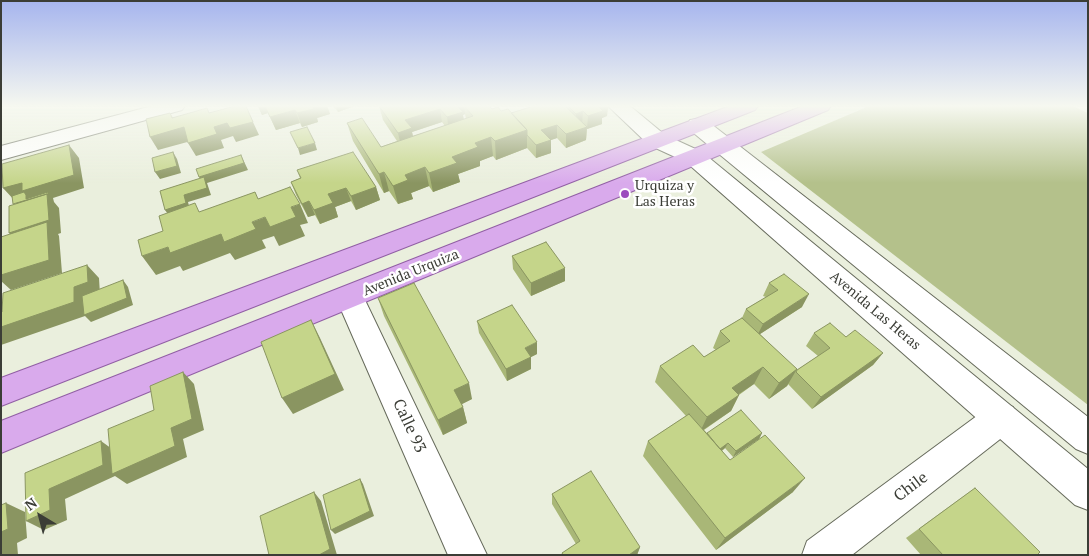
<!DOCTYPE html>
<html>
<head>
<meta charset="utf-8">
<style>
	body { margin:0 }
	#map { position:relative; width:1089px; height:556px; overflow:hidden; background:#eaefdd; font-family:"PT Serif",serif }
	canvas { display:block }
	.frame { position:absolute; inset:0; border:2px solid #3b3d36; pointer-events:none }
	.north { position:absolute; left:15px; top:491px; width:50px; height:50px; -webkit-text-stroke:4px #fff; paint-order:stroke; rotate:323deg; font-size:14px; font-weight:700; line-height:20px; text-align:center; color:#3b3d36 }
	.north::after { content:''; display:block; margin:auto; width:18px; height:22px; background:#3b3d36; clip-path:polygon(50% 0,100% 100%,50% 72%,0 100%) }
</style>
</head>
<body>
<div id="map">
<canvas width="1089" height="556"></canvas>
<div class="frame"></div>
<div class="north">N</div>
</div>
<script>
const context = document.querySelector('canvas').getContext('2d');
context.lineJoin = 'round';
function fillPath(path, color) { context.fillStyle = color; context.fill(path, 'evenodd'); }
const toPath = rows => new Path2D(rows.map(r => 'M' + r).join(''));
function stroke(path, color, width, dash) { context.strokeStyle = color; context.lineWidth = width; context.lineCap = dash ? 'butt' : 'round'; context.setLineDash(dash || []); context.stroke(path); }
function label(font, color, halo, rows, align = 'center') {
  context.font = font + ' "PT Serif",serif'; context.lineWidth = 5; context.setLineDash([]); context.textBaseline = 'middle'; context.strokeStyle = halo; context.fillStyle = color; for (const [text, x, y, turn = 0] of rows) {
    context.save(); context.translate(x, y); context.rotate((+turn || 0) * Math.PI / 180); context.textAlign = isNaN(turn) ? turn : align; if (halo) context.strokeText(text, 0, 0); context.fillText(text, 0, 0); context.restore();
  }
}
const green = toPath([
	[869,106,1073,106,1088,113,1088,405,761,152]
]);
const street = toPath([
	[152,106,185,106,182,110,1,160,1,146,152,106],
	[350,287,360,290,364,298,487,555,448,555,336,298,340,290,350,287],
	[1001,403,1013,407,1017,418,1013,429,852,555,802,555,807,541,989,407,1001,403]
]);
const secondary = toPath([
	[608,106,630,106,665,135,702,152,1088,469,1088,510,1075,505,686,162,649,145,608,106],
	[698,119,706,120,1088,417,1088,454,1076,449,690,130,687,125,690,120,698,119]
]);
const primary = toPath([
	[730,106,758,106,755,110,1,406,1,378,730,106],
	[803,106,831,106,828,110,1,453,1,421,803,106]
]);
const wall = toPath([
	[258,106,327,106,330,114,317,118,318,122,302,127,300,123,276,130,268,113,262,115],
	[333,106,355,106,338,112],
	[379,106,489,106,492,109,511,113,534,106,608,106,607,116,602,118,602,124,587,129,586,140,566,148,557,138,551,140,551,153,536,158,527,148,496,160,493,156,480,161,480,166,458,174,460,182,433,192,429,186,411,193,413,199,398,204,389,191,384,193,353,141,347,123,381,147,397,141,383,120],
	[465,114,466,119,464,119,463,115],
	[442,122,445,126,413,136,412,132],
	[297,170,376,187,380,200,356,210,351,201,335,207,338,217,320,224,315,215,308,217,296,195,291,182,300,178],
	[512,256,565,281,531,296,513,269],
	[769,283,802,307,760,334,797,370,818,356,806,346,814,333,846,337,883,353,873,365,812,409,788,384,787,386,769,399,754,384,739,395,731,411,704,430,707,433,762,433,759,439,733,457,725,448,722,451,730,460,793,492,716,550,643,456,648,441,686,416,655,382,660,366,704,357,716,350,713,348,720,331,742,318,746,309,766,297,763,296],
	[378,298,472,399,462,404,463,407,467,423,443,435,384,316],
	[477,321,537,354,531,357,531,369,507,381,479,333],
	[975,488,1037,555,921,555,906,538,961,498],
	[552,494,640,547,637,555,562,555,562,553,576,544,552,504]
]);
const shadedWall = toPath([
	[258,106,265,106,268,113,262,115],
	[312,106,327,106,330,114,317,118,318,122,302,127,297,113],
	[336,106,355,106,338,112],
	[456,106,489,106,464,106,465,114,463,115,464,126,449,131,447,117],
	[598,106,608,106,607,116,602,118,602,124,587,129,588,116],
	[207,108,214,121,227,123,253,122,259,135,236,142,233,136,221,140,224,148,196,156,188,143,209,113],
	[440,109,442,122,412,132,414,142,401,146,398,133,405,120],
	[295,110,300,123,276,130,270,117],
	[583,111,582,125,576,127,576,114],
	[170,113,178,126,184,127,191,141,158,150,150,137,172,118],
	[557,125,557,138,551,140,551,153,536,158,536,145,541,130],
	[587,127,586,140,566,148,566,134],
	[527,130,527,148,496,160,495,141],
	[491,137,493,156,480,161,480,166,458,174,460,182,433,192,429,173,452,157,475,143],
	[315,143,317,150,300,155,298,148],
	[69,145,79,158,84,188,53,198,54,202,59,208,61,233,58,234,59,236,62,273,11,290,1,281,1,275,22,246,9,233,16,202,3,188],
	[173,152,177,159,181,173,160,179,155,172],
	[241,155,248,170,207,183,211,195,188,202,190,210,170,217,165,210,184,195,203,184,199,177],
	[425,167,429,186,411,193,413,199,398,204,393,186,405,175],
	[384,172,389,191,384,193,379,174],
	[376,187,380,200,356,210,351,196],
	[346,188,351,201,335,207,338,217,320,224,314,210,328,194],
	[309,201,315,215,308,217,302,204],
	[300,204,308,223,300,225,305,236,279,246,274,236,262,240,266,248,235,260,230,253,183,271,180,266,156,275,142,256,168,247,221,234],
	[87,265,99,278,100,295,123,280,128,287,133,305,91,322,85,316,1,345,1,327,74,287],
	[565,268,565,281,531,296,531,283],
	[809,294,802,307,757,336,763,324],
	[311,320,320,338,344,390,293,414,282,398],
	[537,342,537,354,531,357,531,369,507,381,506,369,525,348],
	[883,353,873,365,812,409,821,397],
	[763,367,754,384,724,404,732,388],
	[797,369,787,386,769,399,779,383],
	[183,372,194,384,204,430,183,439,187,457,127,484,115,476,65,499,67,520,44,530,26,521,49,489,101,441,115,451,171,428],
	[469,383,472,399,458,406,454,390],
	[739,395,731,411,700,432,707,417],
	[463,407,467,423,443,435,438,420],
	[762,433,759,439,733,457,736,451],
	[728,443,725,448,713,457,716,451],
	[805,478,793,492,716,550,725,538],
	[360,479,363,484,374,516,335,534,331,530],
	[314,492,321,501,337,555,319,555],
	[6,503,25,512,27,538,17,543,18,555,1,555,1,532],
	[640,547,637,555,629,555]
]);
const building = toPath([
	[235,106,246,106,253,122,230,128,227,123,214,127,217,134,188,143,184,127,150,137,146,119,170,113,172,118,207,108,209,113,235,106],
	[265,106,312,106,314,109,297,113,295,110,270,117,265,106],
	[379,106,457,106,463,112,447,117,440,109,405,120,412,128,398,133,379,106],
	[464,106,489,106,492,109,498,107,501,111,508,109,527,130,495,141,491,137,475,143,478,147,452,157,457,163,429,173,425,167,405,175,408,180,393,186,384,172,379,174,347,123,362,118,381,147,473,116,464,106],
	[534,106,565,106,587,127,566,134,557,125,541,130,551,140,536,145,527,135,527,130,511,113,534,106],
	[568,106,599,106,598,106,603,111,588,116,583,111,576,114,568,106],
	[307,127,315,143,298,148,290,132,307,127],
	[69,145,74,175,22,191,22,183,3,188,2,164,69,145],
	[173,152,177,166,155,172,152,158,173,152],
	[353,152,376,187,351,196,346,188,328,194,333,203,314,210,309,201,302,204,291,182,301,178,297,170,353,152],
	[241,155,244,163,199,177,196,169,241,155],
	[204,177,207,188,184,195,186,203,165,210,160,191,204,177],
	[290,187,300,204,291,207,296,217,270,227,265,217,252,222,256,229,224,242,221,234,170,253,168,247,142,256,138,240,163,231,159,216,195,203,199,212,255,192,258,199,290,187],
	[24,192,26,195,26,199,48,192,48,195,47,194,13,204,12,196,24,192],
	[47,194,49,220,9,233,9,206,47,194],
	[47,222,49,260,1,275,1,237,47,222],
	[546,242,565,268,531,283,512,256,546,242],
	[87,265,88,282,74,287,74,302,1,327,1,312,2,312,3,293,87,265],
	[784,274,809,294,763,324,746,309,778,290,769,283,784,274],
	[123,280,127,298,84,315,82,296,123,280],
	[414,283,469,383,454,390,463,407,438,420,378,298,414,283],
	[512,305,537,342,525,348,531,357,506,369,477,321,512,305],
	[742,318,797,369,779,383,763,367,732,388,739,395,707,417,660,366,693,345,704,357,730,341,720,331,742,318],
	[311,320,335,374,282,398,261,342,311,320],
	[830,323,846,337,855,330,883,353,821,397,796,372,797,370,830,348,814,333,830,323],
	[183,372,192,419,171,428,175,446,112,474,108,429,154,410,150,386,183,372],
	[741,410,762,433,736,451,728,443,720,449,707,433,741,410],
	[689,414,730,460,765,435,805,478,725,538,648,441,689,414],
	[101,441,103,465,49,489,50,510,26,521,25,473,101,441],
	[591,471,640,547,629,555,563,555,562,553,580,541,552,494,591,471],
	[360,479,370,511,331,530,323,495,360,479],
	[975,488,1040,552,1037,555,943,555,919,529,975,488],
	[314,492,330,549,319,555,269,555,260,516,314,492],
	[6,503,8,529,1,532,1,505,6,503]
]);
const markers = [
	[625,194,5,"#9c4cbd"]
];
const poiNames = [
	["Urquiza y",635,186],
	["Las Heras",635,202]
];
const streetNames = [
	["Avenida Urquiza",411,273,-22],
	["Avenida Las Heras",875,311,40]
];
const nearStreetnames = [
	["Calle 93",409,426,65],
	["Chile",911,487,-37]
];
fillPath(green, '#b4c18b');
stroke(street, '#666a5b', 2);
stroke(secondary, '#666a5b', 2);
stroke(primary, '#915fa4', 2);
fillPath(street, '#fff');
fillPath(secondary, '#fff');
fillPath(primary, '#d9aaec');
fillPath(wall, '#a9b777');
fillPath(shadedWall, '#8a9561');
fillPath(building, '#c5d58a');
stroke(building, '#8a9561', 1);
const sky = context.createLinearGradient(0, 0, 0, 183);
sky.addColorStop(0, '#a6b5ee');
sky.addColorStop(0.58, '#f6f8f0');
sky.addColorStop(1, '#f6f8f000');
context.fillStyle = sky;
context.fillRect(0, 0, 1089, 183);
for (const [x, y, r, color] of markers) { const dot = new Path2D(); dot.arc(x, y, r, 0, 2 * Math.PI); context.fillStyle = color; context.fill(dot); stroke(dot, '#fff', 2); }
label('14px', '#3b3d36', '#fff', poiNames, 'left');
label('14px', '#3b3d36', '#fff', streetNames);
label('16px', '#3b3d36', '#fff', nearStreetnames);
</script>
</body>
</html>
